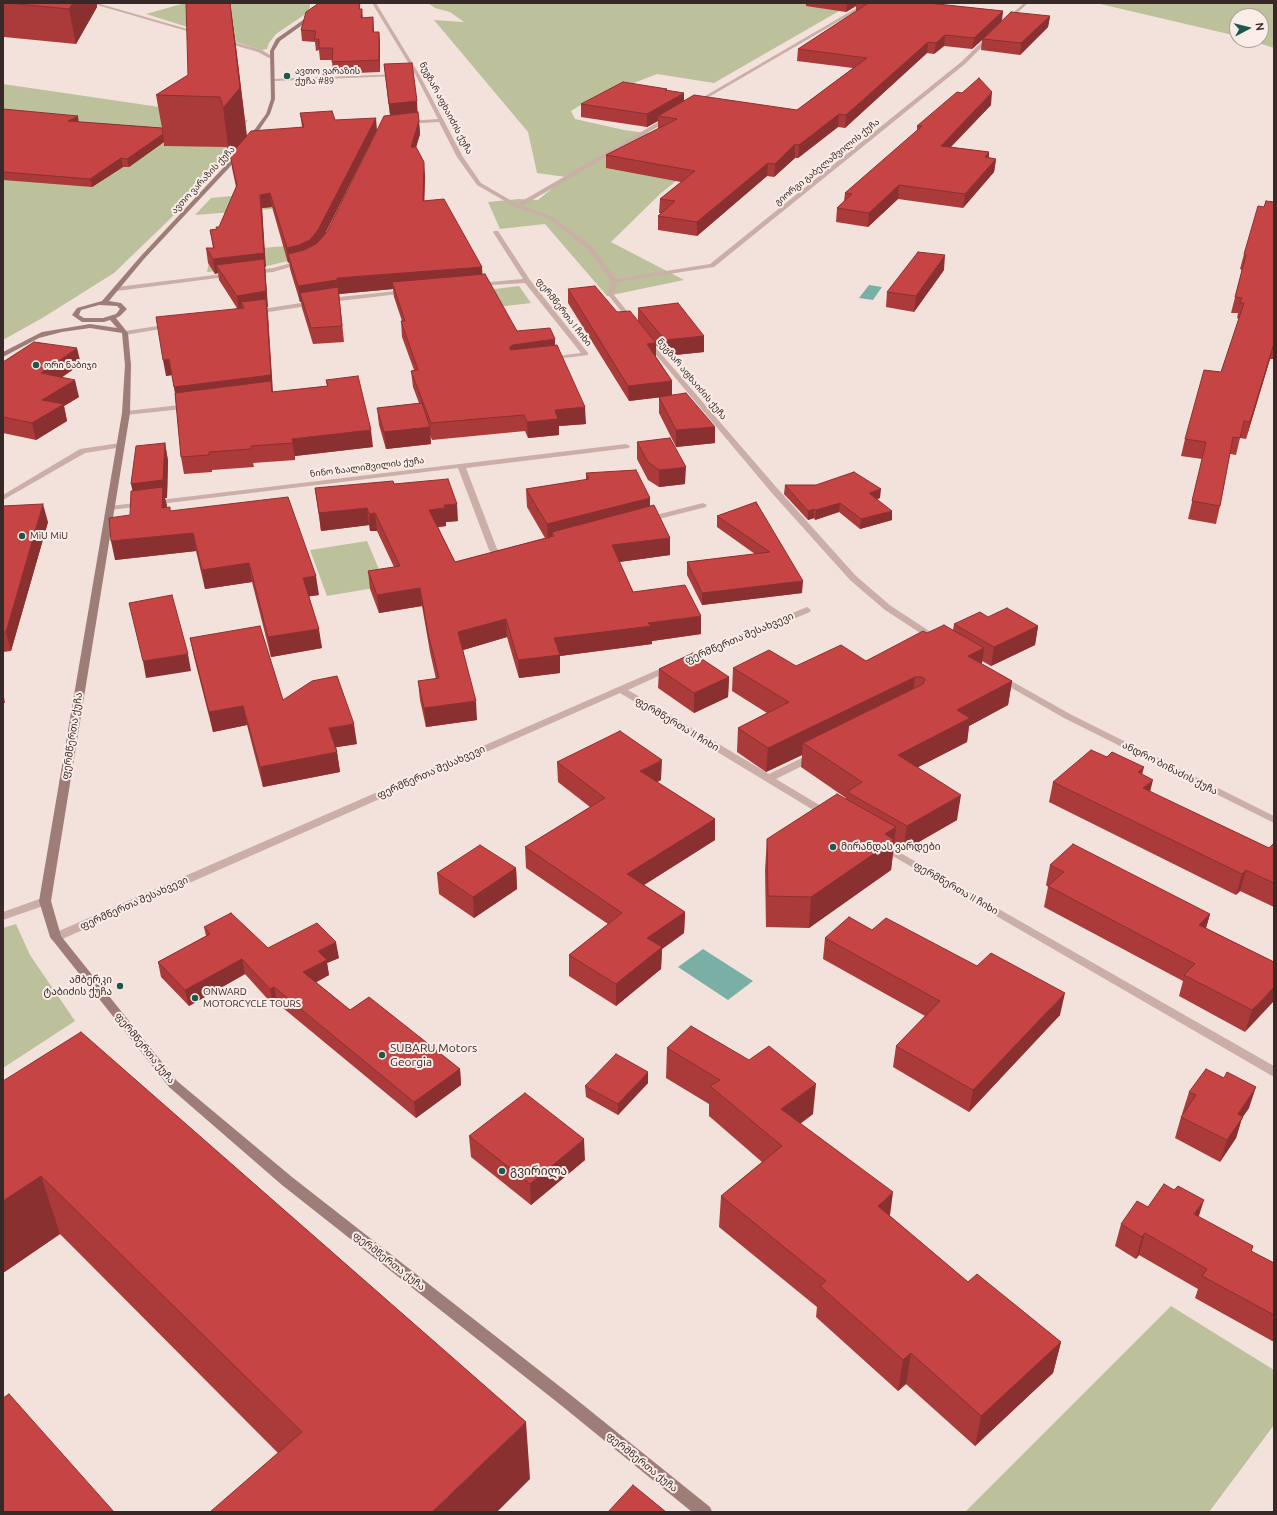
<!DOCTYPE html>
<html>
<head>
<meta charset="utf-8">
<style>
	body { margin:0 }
	#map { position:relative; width:1277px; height:1515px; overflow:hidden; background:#f2e2db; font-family:Ubuntu,sans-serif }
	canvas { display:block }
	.frame { position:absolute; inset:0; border:4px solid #362927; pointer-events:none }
	.north { position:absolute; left:1229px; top:8px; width:40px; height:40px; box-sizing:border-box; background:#faede7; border:1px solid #ac9f9a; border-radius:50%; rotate:83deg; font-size:11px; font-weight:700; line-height:16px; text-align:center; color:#362927 }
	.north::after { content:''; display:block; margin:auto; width:14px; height:18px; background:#1d584e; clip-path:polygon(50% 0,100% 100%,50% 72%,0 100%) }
</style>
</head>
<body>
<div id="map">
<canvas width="1277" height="1515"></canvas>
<div class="frame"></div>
<div class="north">N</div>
</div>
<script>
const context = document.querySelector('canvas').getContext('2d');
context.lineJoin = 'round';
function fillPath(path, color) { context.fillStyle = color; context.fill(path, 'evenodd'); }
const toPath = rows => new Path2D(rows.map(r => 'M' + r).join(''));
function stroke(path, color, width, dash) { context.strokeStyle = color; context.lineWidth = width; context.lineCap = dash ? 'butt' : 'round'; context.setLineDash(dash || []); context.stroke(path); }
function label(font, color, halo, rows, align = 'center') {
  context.font = font + ' Ubuntu,"Noto Sans Georgian",sans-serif'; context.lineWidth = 4; context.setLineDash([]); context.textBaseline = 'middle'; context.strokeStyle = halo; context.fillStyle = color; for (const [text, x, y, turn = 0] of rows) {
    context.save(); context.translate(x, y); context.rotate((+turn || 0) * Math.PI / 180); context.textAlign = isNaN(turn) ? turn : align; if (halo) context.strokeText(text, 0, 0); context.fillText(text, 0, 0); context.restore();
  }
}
const green = toPath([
	[185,3,310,3,310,7,307,13,276,34,269,43,267,49,261,50,146,14],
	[428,3,853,3,714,83,657,74,587,101,571,111,575,119,624,130,723,143,660,194,611,242,684,280,607,296,545,224,500,229,488,202,519,199,538,200,566,177,537,173,528,132,434,20,464,22,450,12,435,8],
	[1096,3,1274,3,1274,48,1249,40,1261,40,1261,16,1237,16,1237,36],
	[3,84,248,120,227,156,170,219,114,273,44,317,3,340],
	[272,192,272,209,195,215,211,198],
	[311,244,296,259,267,266,207,272,211,252],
	[519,286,531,303,456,312,446,295],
	[367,541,386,586,327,596,310,550],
	[16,924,30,955,75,1021,3,1068,3,928],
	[1171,1306,1274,1370,1274,1425,1209,1512,965,1512]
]);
const water = toPath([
	[869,285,882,287,873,300,859,298],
	[703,949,753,981,728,1000,678,967]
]);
const street = toPath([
	[90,3,97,3,201,33,197,34,90,3],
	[372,3,376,3,419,74,463,157,481,183,517,204,667,117,671,117,671,119,522,206,553,217,591,246,616,279,710,264,961,62,989,35,993,36,965,64,714,267,617,282,614,295,635,321,632,323,630,322,608,295,611,281,587,248,549,219,515,207,477,185,457,157,439,122,405,124,405,122,407,121,438,119,415,74,372,3],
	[865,3,870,3,697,104,693,103,865,3],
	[1024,3,1028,3,1007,22,1005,22,1005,20,1024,3],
	[222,39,262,50,273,57,269,58,258,52,220,41,222,39],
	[401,74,399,76,273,81,271,80,273,79,401,74],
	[494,231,498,231,530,280,588,353,588,355,548,360,547,359,550,357,581,353,525,283,476,286,475,285,478,283,523,279,493,232,494,231],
	[302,260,304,261,304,263,273,272,253,274,250,272,253,270,273,268,302,260],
	[231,273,234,275,233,276,117,291,114,289,117,287,231,273],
	[406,290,408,291,408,293,339,301,256,314,253,312,256,310,339,297,406,290],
	[171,324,173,325,173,327,125,335,122,333,125,331,171,324],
	[646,341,650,341,777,488,856,576,891,606,937,636,939,638,937,640,931,640,885,610,850,580,771,492,646,343,646,341],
	[189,404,192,404,192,408,126,415,122,413,126,411,189,404],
	[120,443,124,445,123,447,85,453,3,500,3,495,80,449,120,443],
	[626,444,630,446,629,448,466,468,497,549,510,553,511,555,507,558,494,555,489,550,458,468,110,510,106,508,110,506,626,444],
	[703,503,707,505,706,507,647,522,643,520,644,518,703,503],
	[807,607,811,610,810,612,689,662,683,662,681,660,683,658,807,607],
	[671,664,674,665,676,667,674,669,628,690,769,774,810,754,818,754,819,756,818,758,776,779,831,812,832,814,831,816,823,816,620,693,60,940,52,940,50,937,52,934,671,664],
	[999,674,1070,714,1274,816,1274,823,1064,718,996,679,994,677,999,674],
	[883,843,1274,1066,1274,1077,879,848,878,846,883,843],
	[45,897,49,898,51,901,49,904,3,920,3,912,45,897]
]);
const secondary = toPath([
	[319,3,323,3,319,13,280,41,274,51,275,99,270,114,251,142,247,142,246,141,266,114,271,99,270,51,276,39,316,11,319,3],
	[237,153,242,154,144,259,109,301,121,303,127,309,120,316,116,318,128,333,131,365,130,413,51,901,61,936,177,1081,292,1177,572,1396,710,1507,712,1512,692,1512,562,1406,282,1185,169,1087,50,937,39,901,122,413,125,365,122,333,90,328,62,332,39,338,3,357,3,352,42,332,90,324,117,328,110,320,104,322,82,322,72,315,77,308,102,301,140,257,237,153],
	[99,305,117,306,120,309,116,314,103,318,84,318,79,315,81,310,99,305]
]);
const wall = toPath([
	[3,3,97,3,97,7,76,44,4,37,3,37],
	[230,3,236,47,247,136,302,127,300,113,377,130,325,234,327,232,390,116,384,64,418,113,420,134,416,147,425,175,424,201,482,267,482,274,517,331,555,345,586,424,559,426,559,435,528,438,525,431,432,440,430,435,431,444,386,449,379,425,377,408,419,403,413,387,411,371,414,370,402,337,401,321,402,321,394,297,393,289,339,294,344,342,313,344,302,308,301,302,300,302,290,269,289,262,288,263,272,207,262,208,272,392,327,386,326,380,373,447,295,456,295,460,253,463,254,467,212,470,212,472,184,474,181,457,175,393,172,375,166,376,237,308,219,280,218,273,215,274,208,263,206,248,213,248,210,230,217,229,219,227,236,187,232,168,231,159,230,160,227,147,164,146,164,142,129,167,123,167,92,187,3,180,3,109,79,122,162,128,156,95,188,75],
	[360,3,360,9,362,9,363,18,374,29,374,32,379,32,380,44,380,72,333,74,332,60,320,60,319,50,316,51,315,42,302,41,301,30],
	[806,3,928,3,1003,11,1002,21,1050,16,1048,27,1020,55,981,50,982,40,972,49,944,46,934,54,927,53,845,128,838,127,798,158,795,158,774,177,767,176,697,236,658,230,658,216,661,213,659,213,660,199,681,182,606,168,606,155,658,129,658,121,647,127,581,117,581,104,667,89,667,91,684,101,797,110,853,68,797,61,798,49,856,11,856,6,846,12,806,6],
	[991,105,951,147,989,152,989,158,996,159,994,172,963,208,898,199,868,227,836,222,837,208,844,201,845,193,917,131,917,126],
	[1274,202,1274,359,1270,359,1246,439,1240,438,1236,455,1230,454,1220,506,1216,524,1188,519,1202,459,1181,456,1185,439,1221,372,1239,319,1237,318,1238,313,1231,313,1242,270,1240,269,1244,254,1264,207],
	[944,270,914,312,886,307,887,292],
	[568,289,638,321,638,308,704,336,704,352,665,356,656,345,656,357,672,381,672,395,715,427,715,443,676,447,659,413,659,397,629,401,568,303],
	[3,362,81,364,62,377,79,397,64,406,67,421,36,440,3,433],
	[637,442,685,484,659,487,648,480,637,459],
	[165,443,168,461,167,498,165,498,166,508,170,511,319,595,309,596,322,648,271,657,252,582,205,589,196,551,115,560,130,515],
	[586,473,650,506,670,555,619,562,633,592,701,634,652,641,652,644,560,656,560,673,519,678,507,637,463,650,477,720,426,727,420,700,418,681,436,679,430,652,422,606,379,613,370,589,368,571,394,567,377,531,370,531,369,525,321,531,315,488,394,484,458,521,446,522,446,526,438,527,455,562,545,538,527,507,526,489,586,480],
	[785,485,880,498,877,499,892,520,860,529,839,512,815,520,814,518,808,520,784,494],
	[756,502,802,593,702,605,687,575,687,562,755,554,717,527,717,516],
	[3,506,48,522,11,651,3,652],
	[988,617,1038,626,1035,645,991,666,982,661,982,664,1012,681,1008,705,969,726,967,742,918,767,957,820,903,851,894,846,891,870,809,928,766,927,765,870,767,839,846,799,846,798,801,767,802,755,766,772,737,752,738,728,767,713,732,691,733,668,796,666,866,661,927,633,953,630,954,624],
	[190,638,283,700,357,744,336,747,337,752,340,772,263,787,247,725,213,732,194,657],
	[659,669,729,677,728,697,694,713,658,688],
	[3,691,5,703,3,703],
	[557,762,661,780,657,782,715,819,715,840,644,885,685,912,684,933,662,949,661,969,616,1006,569,976,569,955,608,924,526,868,525,847,590,807,558,782],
	[1142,774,1150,792,1269,848,1274,843,1274,907,1240,891,1236,895,1049,802,1053,782],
	[1050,865,1210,914,1206,928,1274,962,1245,1032,1179,996,1183,981,1044,907,1048,887,1046,885],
	[516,868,517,889,474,918,439,894,437,873],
	[204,927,268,948,339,958,327,963,329,975,316,982,350,1010,460,1069,461,1085,416,1118,277,1003,273,1005,245,974,189,1006,161,977,158,962,206,936],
	[872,930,977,966,1060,1015,969,1112,893,1067,896,1046,925,1016,823,959,825,938],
	[667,1048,813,1114,800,1124,890,1216,968,1282,1061,1342,1053,1373,975,1446,906,1384,898,1391,816,1317,817,1307,719,1227,721,1196,762,1162,709,1116,709,1104,666,1078],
	[1224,1078,1249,1108,1242,1118,1236,1138,1220,1162,1175,1138,1181,1117,1183,1114,1182,1114,1189,1092],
	[3,1081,530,1479,278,1453,60,1234,3,1273],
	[648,1083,618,1115,586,1097,585,1086],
	[469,1136,585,1160,531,1205,471,1157],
	[1148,1207,1198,1217,1253,1246,1251,1251,1274,1263,1274,1342,1195,1298,1198,1289,1139,1255,1136,1259,1115,1246,1121,1224]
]);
const shadedWall = toPath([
	[73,3,97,3,97,7,76,44,69,9],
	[230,3,236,47,247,139,230,155,231,159,230,160,223,108],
	[847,3,856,3,856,6,846,12],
	[1003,11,1001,22,983,39,982,40,972,49,974,38],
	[1050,16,1048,27,1020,55,1021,43],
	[373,17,374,29,374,44,373,32],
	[379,32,380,44,380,72,379,60],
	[945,35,944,46,934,54,936,43],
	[928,42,927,53,845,128,846,115],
	[992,92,991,105,939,159,941,146],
	[684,93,684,106,658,116,658,121,647,127,647,114],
	[417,101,418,120,391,122,389,104],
	[839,114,838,127,798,158,799,145],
	[78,116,79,124,68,121],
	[376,118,377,130,320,244,312,254,288,254,289,262,288,263,287,248],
	[419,121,420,134,412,161,411,147],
	[163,134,164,142,129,167,127,159],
	[795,144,795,158,774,177,775,164],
	[989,152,988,166,985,157],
	[121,158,123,167,92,187,90,179],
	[996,159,994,172,963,208,965,194],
	[424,162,425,175,424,215,423,201],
	[768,163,767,176,697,236,697,222],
	[899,185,898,199,868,227,869,213],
	[270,193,272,207,262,208,266,267,265,267,268,307,267,307,268,314,273,392,272,392,274,409,271,392,177,403,174,387,271,375,267,307,245,310,241,302,242,311,239,311,237,296,266,291,264,268,222,273,216,265,218,273,215,274,213,259,264,253,260,195],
	[945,255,944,270,914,312,916,296],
	[482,267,483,282,392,282,393,289,339,294,337,278],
	[337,280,344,342,339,296,300,293,301,302,300,302,298,286],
	[704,336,704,352,665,356,665,340],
	[555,339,555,355,510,363,510,347,513,345],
	[656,343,656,357,647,344],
	[1274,343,1270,359,1246,439,1250,422],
	[77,348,81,364,45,389,41,373],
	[169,359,172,375,166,376,163,360],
	[75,380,79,397,64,406,67,421,36,440,32,423,42,400],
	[672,381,672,396,629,401,628,386],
	[585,407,586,424,559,426,559,435,528,438,527,422,555,410],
	[430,427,431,444,386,449,384,432],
	[715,427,715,443,676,447,676,430],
	[371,430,373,447,295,456,295,460,292,439],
	[165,443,168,461,167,498,165,498,167,505,166,526,162,508,135,502,131,484],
	[686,467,685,484,659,487,659,470],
	[881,489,880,498,868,502,869,493],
	[650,498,650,516,554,536,552,532,552,542,548,543,547,524],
	[840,503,839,512,815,520,816,510],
	[43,504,48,522,11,651,6,632],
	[457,504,458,521,446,522,446,526,431,528,429,510,444,505],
	[367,508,369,525,321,531,319,513],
	[814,509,814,518,808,520,808,511],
	[892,511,892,520,860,529,861,519],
	[375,513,377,531,370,531,369,514],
	[193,533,196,551,115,560,111,541],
	[670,538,670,555,612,563,612,545],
	[249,563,252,582,205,589,202,570],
	[316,576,319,595,306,597,303,578],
	[803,581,802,593,702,605,702,593],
	[420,588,422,606,379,613,377,595],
	[701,616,701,634,652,641,652,644,560,656,560,673,519,678,518,660,554,638,648,623],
	[506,619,507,637,460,651,458,632],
	[1038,626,1035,645,991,666,994,647],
	[319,629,322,648,271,657,268,637],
	[984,648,981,671,968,656],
	[188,654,191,671,146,678,143,661],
	[729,677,728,697,694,713,694,693],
	[915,677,912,701,803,743,802,755,766,772,768,748],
	[1012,681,1008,705,969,726,967,742,895,779,898,755,957,710],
	[476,701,477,720,426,727,424,708],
	[243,706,247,725,213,732,209,712],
	[354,724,357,744,332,748,329,728],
	[337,752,340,772,263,787,260,767],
	[662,760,661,780,640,791,640,771],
	[1144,767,1139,787,1138,772],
	[1153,780,1148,800,1143,788],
	[961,795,957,820,903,851,907,826],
	[715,819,715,840,628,895,627,874],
	[896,827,891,870,809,928,811,897,885,834],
	[516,868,517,889,474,918,473,897],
	[1246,870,1240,891,1236,895,1242,874],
	[685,912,684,933,662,949,661,969,616,1006,616,984,647,938],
	[1210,914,1204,935,1199,925],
	[336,942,339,958,327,963,329,975,306,988,303,972,318,951],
	[242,959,245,974,189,1006,185,990],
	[274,987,277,1003,273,1005,270,989],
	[1274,987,1274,1001,1245,1032,1252,1010],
	[1065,993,1060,1015,969,1112,973,1090],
	[460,1069,461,1085,416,1118,414,1102],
	[648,1072,648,1083,618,1115,618,1104],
	[816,1084,813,1114,778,1140,781,1109],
	[1256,1087,1249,1108,1242,1118,1236,1138,1220,1162,1227,1140,1238,1114],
	[584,1139,585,1160,531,1205,530,1184],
	[41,1176,60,1234,3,1273,3,1201],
	[893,1192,889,1223,878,1206],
	[1204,1200,1197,1222,1194,1214],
	[1145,1233,1139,1255,1136,1259,1142,1237],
	[1061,1342,1053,1373,975,1446,981,1416],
	[911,1353,906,1384,898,1391,903,1360],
	[526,1422,530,1479,497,1512,432,1512]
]);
const building = toPath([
	[7,3,73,3,69,9,7,3],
	[186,3,230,3,240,88,223,108,220,97,156,95,188,75,186,3],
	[319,3,360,3,359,9,362,9,361,18,373,17,373,32,379,32,379,60,332,62,333,48,319,48,319,39,314,39,316,31,301,30,306,12,319,3],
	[862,3,928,3,1003,11,974,38,945,35,936,43,928,42,846,115,839,114,799,145,795,144,775,164,768,163,697,222,658,216,675,201,660,199,695,171,606,155,677,119,658,116,694,95,797,110,867,58,798,49,867,4,862,3],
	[1011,12,1050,16,1021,43,983,39,1011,12],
	[412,63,417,101,389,104,384,64,412,63],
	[979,78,992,92,941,146,989,152,985,157,996,159,965,194,899,185,869,213,837,208,852,194,845,193,922,126,917,126,957,92,962,93,979,78],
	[623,82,667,89,665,90,684,93,647,114,581,104,623,82],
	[3,109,78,116,68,121,162,128,163,134,127,159,121,158,90,179,3,172,3,109],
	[332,111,335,120,376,118,318,230,310,240,299,245,287,248,270,193,260,195,264,253,213,259,206,248,214,248,210,230,217,229,216,227,219,227,237,185,230,155,251,131,304,127,300,113,332,111],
	[418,112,419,121,411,147,416,147,424,162,423,201,444,199,482,267,337,278,337,280,298,286,288,254,304,250,316,244,327,232,384,116,418,112],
	[1266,201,1274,202,1274,343,1250,422,1244,421,1240,438,1233,437,1220,506,1192,501,1206,442,1185,439,1204,370,1221,372,1244,303,1240,303,1242,298,1235,297,1246,255,1244,254,1258,206,1264,207,1266,201],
	[918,252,945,255,916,296,887,292,918,252],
	[264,259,266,291,237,296,216,265,264,259],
	[485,274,517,331,550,328,555,339,513,345,510,347,510,350,557,345,585,407,555,410,558,419,527,422,524,415,431,423,411,371,418,370,401,321,405,321,392,282,485,274],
	[595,286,617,312,630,311,656,343,647,344,672,381,628,386,568,289,595,286],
	[338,287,342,326,311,328,300,293,338,287],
	[266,299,271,375,174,387,169,359,163,360,156,317,244,308,241,302,266,299],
	[678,303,704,336,665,340,638,308,678,303],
	[34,342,77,348,41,373,75,380,42,400,64,404,32,423,3,417,3,362,34,342],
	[358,376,371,430,292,439,293,443,251,446,251,449,209,452,209,455,181,457,175,393,271,381,272,392,328,386,326,380,358,376],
	[686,393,715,427,676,430,659,397,686,393],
	[422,403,430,427,384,432,377,408,422,403],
	[670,438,686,467,659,470,648,462,637,442,670,438],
	[165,443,163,480,131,484,136,446,165,443],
	[636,470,650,498,547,524,526,489,589,479,586,473,636,470],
	[854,472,881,489,869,493,892,511,861,519,840,503,816,510,814,509,808,511,785,485,816,485,854,472],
	[448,479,457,504,444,505,445,508,429,510,455,562,554,536,552,532,654,505,670,538,612,545,633,592,685,585,701,616,648,623,652,626,554,638,560,655,518,660,506,619,458,632,476,701,424,708,418,681,439,678,428,633,420,588,377,595,368,571,400,566,375,513,369,514,367,508,319,513,315,488,393,481,394,484,448,479],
	[163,487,162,508,170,507,170,511,288,497,316,576,303,578,319,629,268,637,249,563,202,570,193,533,111,541,109,518,130,515,131,491,163,487],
	[756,502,803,581,702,593,687,562,770,552,717,516,756,502],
	[43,504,6,632,3,632,3,506,43,504],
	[172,595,188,654,143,661,129,603,172,595],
	[1007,608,1038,626,994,647,954,624,980,612,988,617,1007,608],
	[944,625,984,648,968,656,1012,681,957,710,970,718,898,755,961,795,907,826,847,792,862,782,803,743,923,684,925,679,922,677,915,677,768,748,738,728,789,702,733,668,769,650,796,666,841,645,866,661,923,631,927,633,944,625],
	[260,626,283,700,312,681,337,676,354,724,329,728,337,752,260,767,243,706,209,712,190,638,260,626],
	[693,653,729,677,694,693,659,669,693,653],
	[620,731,662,760,640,771,715,819,627,874,685,912,647,938,662,947,616,984,569,955,622,913,525,847,605,798,557,762,620,731],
	[1091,750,1107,757,1112,752,1144,767,1138,772,1153,780,1143,788,1269,848,1274,843,1274,883,1246,870,1242,874,1053,782,1091,750],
	[837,794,896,827,885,834,894,840,811,897,768,896,767,839,837,794],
	[1073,844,1210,914,1199,925,1274,962,1274,987,1252,1010,1184,975,1195,964,1048,886,1064,872,1050,865,1073,844],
	[480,845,516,868,473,897,437,873,480,845],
	[231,913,268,948,317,923,336,942,318,951,327,960,303,972,350,1010,369,997,460,1069,414,1102,274,987,270,989,242,959,185,990,158,962,210,934,204,927,231,913],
	[849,917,872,930,886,918,977,966,991,953,1065,993,973,1090,896,1046,940,1001,825,938,849,917],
	[691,1026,749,1060,769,1046,816,1084,781,1109,893,1192,878,1206,968,1282,977,1274,1061,1342,981,1416,911,1353,903,1360,820,1286,826,1281,721,1196,782,1146,710,1086,720,1080,667,1048,691,1026],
	[81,1032,526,1422,432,1512,210,1512,302,1432,41,1176,3,1201,3,1081,81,1032],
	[616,1054,648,1072,618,1104,585,1086,616,1054],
	[1206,1069,1224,1078,1227,1072,1256,1087,1238,1114,1243,1117,1227,1140,1181,1117,1196,1095,1189,1092,1206,1069],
	[525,1093,584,1139,530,1184,469,1136,525,1093],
	[1164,1184,1174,1190,1178,1186,1204,1200,1194,1214,1253,1246,1251,1251,1274,1263,1274,1315,1202,1276,1207,1269,1145,1233,1142,1237,1121,1224,1137,1201,1148,1207,1164,1184],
	[9,1394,114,1512,3,1512,3,1398,9,1394],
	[633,1485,666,1512,608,1512,633,1485]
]);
const markers = [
	[287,76,4,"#1d584e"],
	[36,365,4,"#1d584e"],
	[22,536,4,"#1d584e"],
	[833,847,4,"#1d584e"],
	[120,986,4,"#1d584e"],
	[195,998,4,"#1d584e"],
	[382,1055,4,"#1d584e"],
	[502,1171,4,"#1d584e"]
];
const farPoinames = [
	["ავთო ვარაზის",295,71],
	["ქუჩა #89",295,81],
	["ორი ნაბიჯი",44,365]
];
const farStreetnames = [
	["ნუგზარ აფხაიძის ქუჩა",446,108,62],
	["გიორგი გაბელაშვილის ქუჩა",827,162,-39],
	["ავთო ვარაზის ქუჩა",203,180,-47],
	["ფერმწერთა I ჩიხი",564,312,52],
	["ნუგზარ აფხაიძის ქუჩა",692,379,50],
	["ნინო ზაალიშვილის ქუჩა",367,467,-7]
];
const poiNames = [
	["MiU MiU",30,536],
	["მირანდას ვარდები",841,847],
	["ამბერკი",112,980,"right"],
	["ტაბიძის ქუჩა",112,992,"right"],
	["ONWARD",203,992],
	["MOTORCYCLE TOURS",203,1004]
];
const streetNames = [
	["ფერმწერთა შესახვევი",739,638,-23],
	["ფერმწერთა II ჩიხი",677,724,31],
	["ფერმწერთა ქუჩა",72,736,-81],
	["ანდრო ბიწაძის ქუჩა",1170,768,27],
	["ფერმწერთა შესახვევი",431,772,-24],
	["ფერმწერთა II ჩიხი",956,888,30],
	["ფერმწერთა შესახვევი",134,903,-24],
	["ფერმწერთა ქუჩა",145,1048,51],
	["ფერმწერთა ქუჩა",389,1261,38],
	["ფერმწერთა ქუჩა",642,1462,39]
];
const nearPoinames = [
	["SUBARU Motors",390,1048],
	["Georgia",390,1062],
	["გვირილა",510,1171]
];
fillPath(green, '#bdc19b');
fillPath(water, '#79afa5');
fillPath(street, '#caaea7');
fillPath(secondary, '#9e7d78');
fillPath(wall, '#ab3a3a');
fillPath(shadedWall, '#8b3030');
fillPath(building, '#c74444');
stroke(building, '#8b3030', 1);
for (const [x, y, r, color] of markers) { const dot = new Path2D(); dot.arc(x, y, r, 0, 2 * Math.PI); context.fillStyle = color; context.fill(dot); stroke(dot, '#faede7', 1.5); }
label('9px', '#362927', '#faede7', farPoinames, 'left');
label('9px', '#362927', '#faede7', farStreetnames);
label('10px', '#362927', '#faede7', poiNames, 'left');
label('10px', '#362927', '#faede7', streetNames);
label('12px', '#362927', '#faede7', nearPoinames, 'left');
</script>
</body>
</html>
